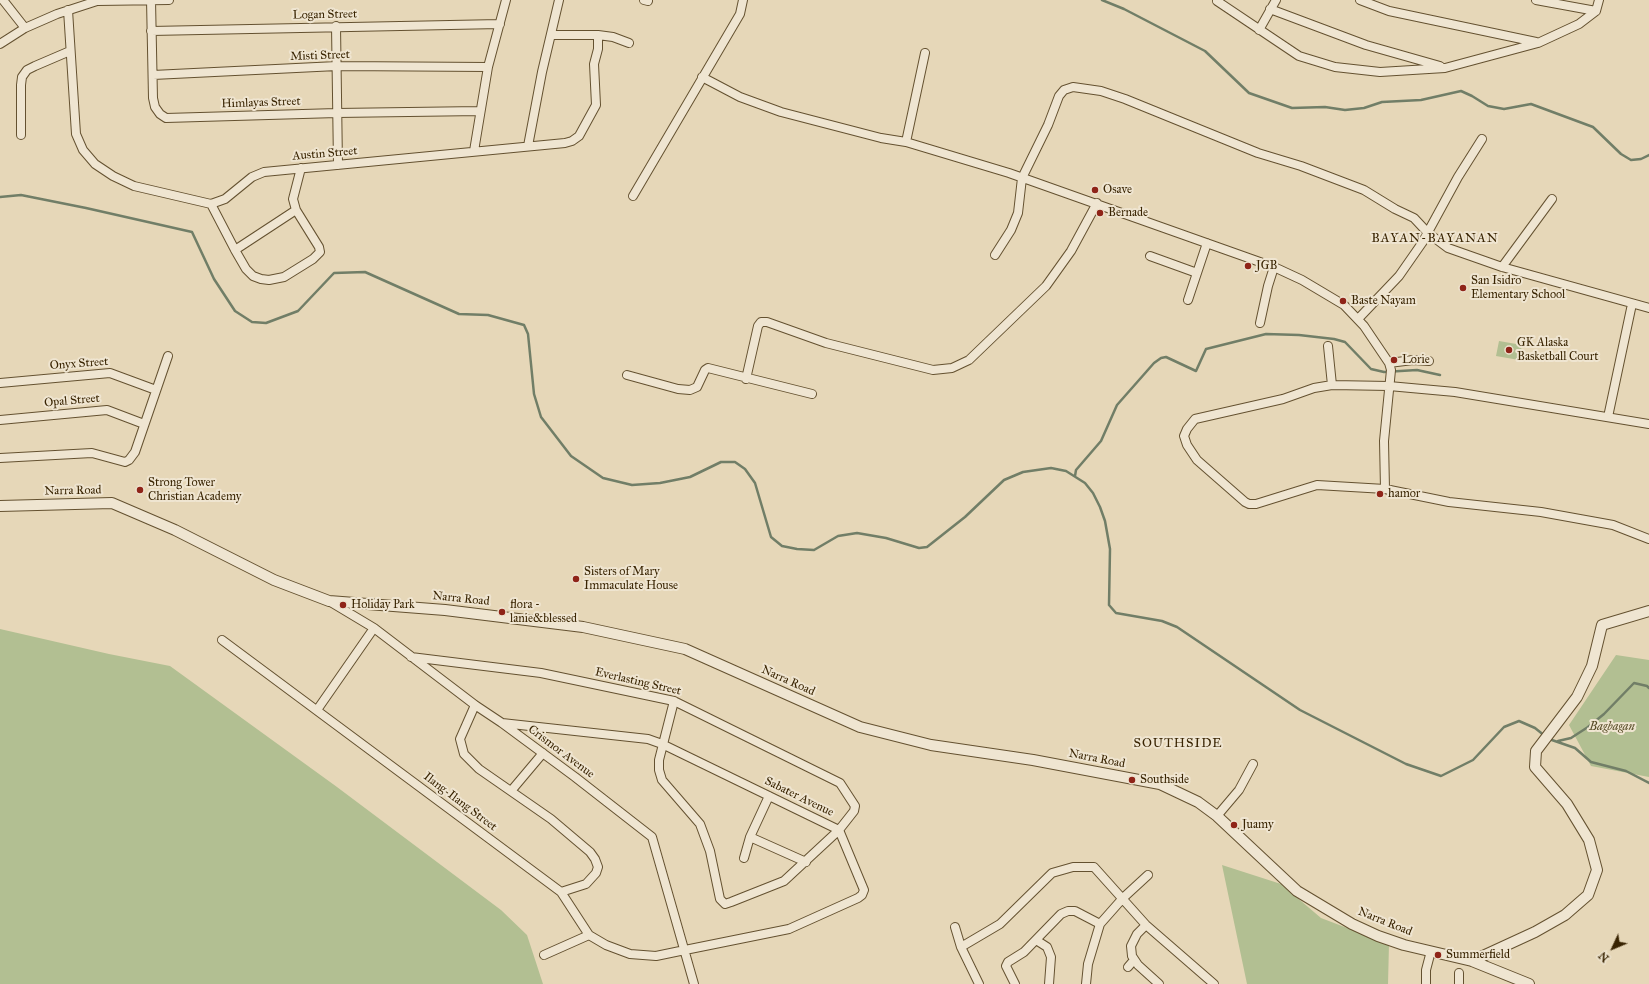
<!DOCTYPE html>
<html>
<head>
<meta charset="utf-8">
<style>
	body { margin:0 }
	#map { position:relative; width:1649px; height:984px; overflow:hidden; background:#e6d7b8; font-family:"IM FELL Great Primer",serif }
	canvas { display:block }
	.north { position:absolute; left:1593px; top:928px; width:40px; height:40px; -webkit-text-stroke:3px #efe5d1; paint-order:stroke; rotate:226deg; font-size:11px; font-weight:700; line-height:16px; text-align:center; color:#392402 }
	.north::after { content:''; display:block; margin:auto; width:14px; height:18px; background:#392402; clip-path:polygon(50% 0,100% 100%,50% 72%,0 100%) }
</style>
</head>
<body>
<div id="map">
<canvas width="1649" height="984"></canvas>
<div class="north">N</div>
</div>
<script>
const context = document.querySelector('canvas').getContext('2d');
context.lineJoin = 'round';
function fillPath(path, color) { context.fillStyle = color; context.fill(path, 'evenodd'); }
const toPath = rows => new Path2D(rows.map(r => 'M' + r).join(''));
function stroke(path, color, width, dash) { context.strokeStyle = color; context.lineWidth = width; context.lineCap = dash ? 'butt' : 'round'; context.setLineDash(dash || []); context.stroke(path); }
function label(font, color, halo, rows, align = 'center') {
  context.font = font + ' "IM FELL Great Primer",serif'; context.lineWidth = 4; context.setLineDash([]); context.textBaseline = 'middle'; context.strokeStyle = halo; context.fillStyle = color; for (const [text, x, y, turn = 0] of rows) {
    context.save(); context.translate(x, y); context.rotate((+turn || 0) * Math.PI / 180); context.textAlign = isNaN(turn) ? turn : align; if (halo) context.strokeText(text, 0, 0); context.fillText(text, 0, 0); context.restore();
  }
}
const green = toPath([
	[1499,341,1522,345,1519,360,1496,356],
	[0,629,109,654,170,666,337,787,501,910,527,935,543,984,0,984],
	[1616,655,1649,660,1649,777,1591,766,1569,725],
	[1222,865,1281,884,1321,918,1389,944,1388,984,1247,984]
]);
const stream = toPath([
	[1102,0,1124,9,1205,51,1249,93,1292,108,1325,107,1345,110,1364,108,1382,102,1421,100,1461,91,1472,96,1488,106,1504,109,1531,104,1593,127,1621,154,1631,160,1641,159,1649,155],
	[0,197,21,195,86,208,192,232,214,279,235,311,252,322,266,323,298,311,334,273,365,272,459,314,488,315,524,325,528,334,534,394,541,417,571,456,603,478,632,485,660,483,690,477,721,462,735,462,745,469,755,483,771,537,782,546,797,549,814,550,838,536,857,533,886,538,919,548,927,547,965,517,1004,480,1023,472,1051,468,1066,471,1085,483,1093,493,1100,507,1105,521,1110,549,1109,605,1116,613,1162,621,1177,627,1300,710,1406,764,1441,776,1473,760,1504,727,1519,721,1535,728,1545,736],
	[1075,476,1076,470,1101,441,1117,405,1154,363,1161,358,1166,357,1196,371,1206,349,1266,334,1299,335,1334,339,1345,342,1371,369,1384,372,1417,370,1440,375],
	[1549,739,1575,748,1591,762,1626,771,1649,783],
	[1558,741,1571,738,1588,727,1604,714,1634,683,1647,686,1649,688]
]);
const minor = toPath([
	[3,0,25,28],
	[151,0,153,98,155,107,160,114,166,118,337,113,480,111],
	[644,0,648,1],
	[1360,0,1389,11,1536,42],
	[1536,0,1596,11],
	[1217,1,1299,56,1335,67,1380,72,1445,68,1538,43,1579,24,1596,11,1599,0],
	[1270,9,1366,45,1440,66],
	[68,10,76,134,83,150,95,164,113,176,134,186,211,204,225,199,252,177,264,172,565,143,572,141,579,136,596,105,594,64,598,49,598,35],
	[336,26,338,165],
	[1259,30,1276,0],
	[151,31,500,24],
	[551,35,598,35,613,37,629,43],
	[0,44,25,28,57,14,97,1,169,0],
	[153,75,337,66,488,67],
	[702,77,740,97,781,112,881,138,906,142,1009,173,1274,267,1302,280,1344,305,1364,326,1389,363,1391,370,1384,441,1385,489,1449,502,1541,512,1613,525,1649,539],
	[21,135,21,85,22,77,27,70,35,66,70,51],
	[906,142,925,53],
	[528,146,542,72,559,0],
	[474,151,488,67,506,0],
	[633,196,740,14,743,0],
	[211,204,235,250,246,269,253,276,261,279,269,280,284,277,313,259,320,252,319,247,296,210,293,199,301,168],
	[235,250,296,210],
	[995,255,1011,230,1018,213,1022,178,1048,125,1059,96,1064,90,1073,87,1101,91,1125,99,1258,153,1301,166,1364,190,1395,209,1414,218,1428,233,1448,248,1502,267,1649,308],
	[1150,256,1197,273],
	[1502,267,1552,199],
	[1188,300,1207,243],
	[1358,319,1399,276,1422,243,1458,177,1482,139],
	[1260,323,1268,286,1274,267],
	[1328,346,1332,385],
	[1389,363,1413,360,1429,361],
	[627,375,678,389,690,390,697,387,705,370,708,368,812,394],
	[746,379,758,326,761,322,767,322,826,343,933,370,952,368,969,360,1046,286,1071,251,1097,203],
	[0,383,110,373,156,390],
	[1608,417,1632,304],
	[0,420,107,410,144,424],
	[0,458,92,453,125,462,129,460,135,452,168,356],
	[1385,489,1317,485,1256,504,1249,504,1245,502,1197,460,1187,445,1184,436,1187,429,1195,419,1283,399,1314,388,1332,385,1389,386,1455,392,1649,424],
	[329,601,374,628,475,705,502,723,575,777,652,837,694,984],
	[222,640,561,892,589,935,606,945,630,954,656,956,685,950,789,929,858,898,862,895,864,890,839,830,662,744,648,739,502,723],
	[411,657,541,673,674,701,840,783,855,806,854,811,839,830,784,881,731,902,725,904,720,899,710,851,700,824,662,780,659,770,659,760,674,701],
	[475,705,460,739,464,754,479,769,551,819,590,852,595,859,598,867,596,873,586,884,561,892],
	[317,710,374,628],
	[511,791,543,753],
	[1217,816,1239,790,1253,764],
	[750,837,806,862],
	[744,858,750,837,769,796],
	[1146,925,1137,934,1131,946,1132,956,1138,965,1159,984],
	[955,927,961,947,979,984],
	[1036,940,1047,947,1051,957,1049,984],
	[961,947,1000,924,1052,873,1073,867,1094,867,1146,925,1214,984],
	[544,955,589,935],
	[1128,967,1134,960],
	[1015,984,1006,966,1008,962,1024,952,1061,914,1068,911,1075,911,1100,924],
	[1086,984,1088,964,1100,924,1123,898,1148,875],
	[1426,984,1426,970,1431,951],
	[1459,984,1459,973]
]);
const tertiary = toPath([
	[0,506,112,503,175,530,274,580,329,601,445,610,583,627,685,649,860,727,931,745,1033,760,1160,784,1198,802,1217,816,1297,891,1352,924,1378,936,1404,945,1472,961,1529,984],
	[1472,961,1535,932,1565,915,1588,895,1597,870,1589,840,1567,804,1535,767,1536,751,1577,697,1592,666,1602,625,1649,611]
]);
const markers = [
	[1095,190,4,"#8f2418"],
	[1100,213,4,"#8f2418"],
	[1248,266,4,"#8f2418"],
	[1463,288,4,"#8f2418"],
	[1343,301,4,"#8f2418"],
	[1509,350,4,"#8f2418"],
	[1394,360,4,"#8f2418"],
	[140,490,4,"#8f2418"],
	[1380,494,4,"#8f2418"],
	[576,579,4,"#8f2418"],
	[343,605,4,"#8f2418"],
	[502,612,4,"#8f2418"],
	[1132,780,4,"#8f2418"],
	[1234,825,4,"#8f2418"],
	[1438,955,4,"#8f2418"]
];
const streetNames = [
	["Logan Street",325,15,-1],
	["Misti Street",320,56,-2],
	["Himlayas Street",261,103,-2],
	["Austin Street",325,154,-5],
	["Onyx Street",79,364,-4],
	["Opal Street",72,401,-5],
	["Narra Road",73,491,-1],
	["Narra Road",461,599,6],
	["Narra Road",788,681,24],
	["Everlasting Street",638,682,13],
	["Crismor Avenue",561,752,37],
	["Narra Road",1097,759,11],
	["Sabater Avenue",799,797,26],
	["Ilang-Ilang Street",460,802,37],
	["Narra Road",1385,922,22]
];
const poiNames = [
	["Osave",1103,190],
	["Bernade",1108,213],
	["JGB",1256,266],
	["San Isidro",1471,281],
	["Elementary School",1471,295],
	["Baste Nayam",1351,301],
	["GK Alaska",1517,343],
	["Basketball Court",1517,357],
	["Lorie",1402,360],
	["Strong Tower",148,483],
	["Christian Academy",148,497],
	["hamor",1388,494],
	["Sisters of Mary",584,572],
	["Immaculate House",584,586],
	["Holiday Park",351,605],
	["flora -",510,605],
	["lanie&blessed",510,619],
	["Southside",1140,780],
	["Juamy",1242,825],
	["Summerfield",1446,955]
];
const parkNames = [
	["Bagbagan",1612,727]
];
const neighbourhoodNames = [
	["BAYAN-BAYANAN",1435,239],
	["SOUTHSIDE",1178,744]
];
fillPath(green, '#b2bf92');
stroke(stream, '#717e67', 2.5);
stroke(minor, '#645130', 10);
stroke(tertiary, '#645130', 12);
stroke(minor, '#efe5d1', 8);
stroke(tertiary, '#efe5d1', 10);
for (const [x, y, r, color] of markers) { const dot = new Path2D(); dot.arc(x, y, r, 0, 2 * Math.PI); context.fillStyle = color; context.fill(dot); stroke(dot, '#efe5d1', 1.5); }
label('12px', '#392402', '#efe5d1', streetNames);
label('12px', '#392402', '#efe5d1', poiNames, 'left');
label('italic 12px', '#574b26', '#efe5d1', parkNames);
context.letterSpacing = '1px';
label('13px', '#392402', '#efe5d1', neighbourhoodNames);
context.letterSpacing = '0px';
</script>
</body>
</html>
